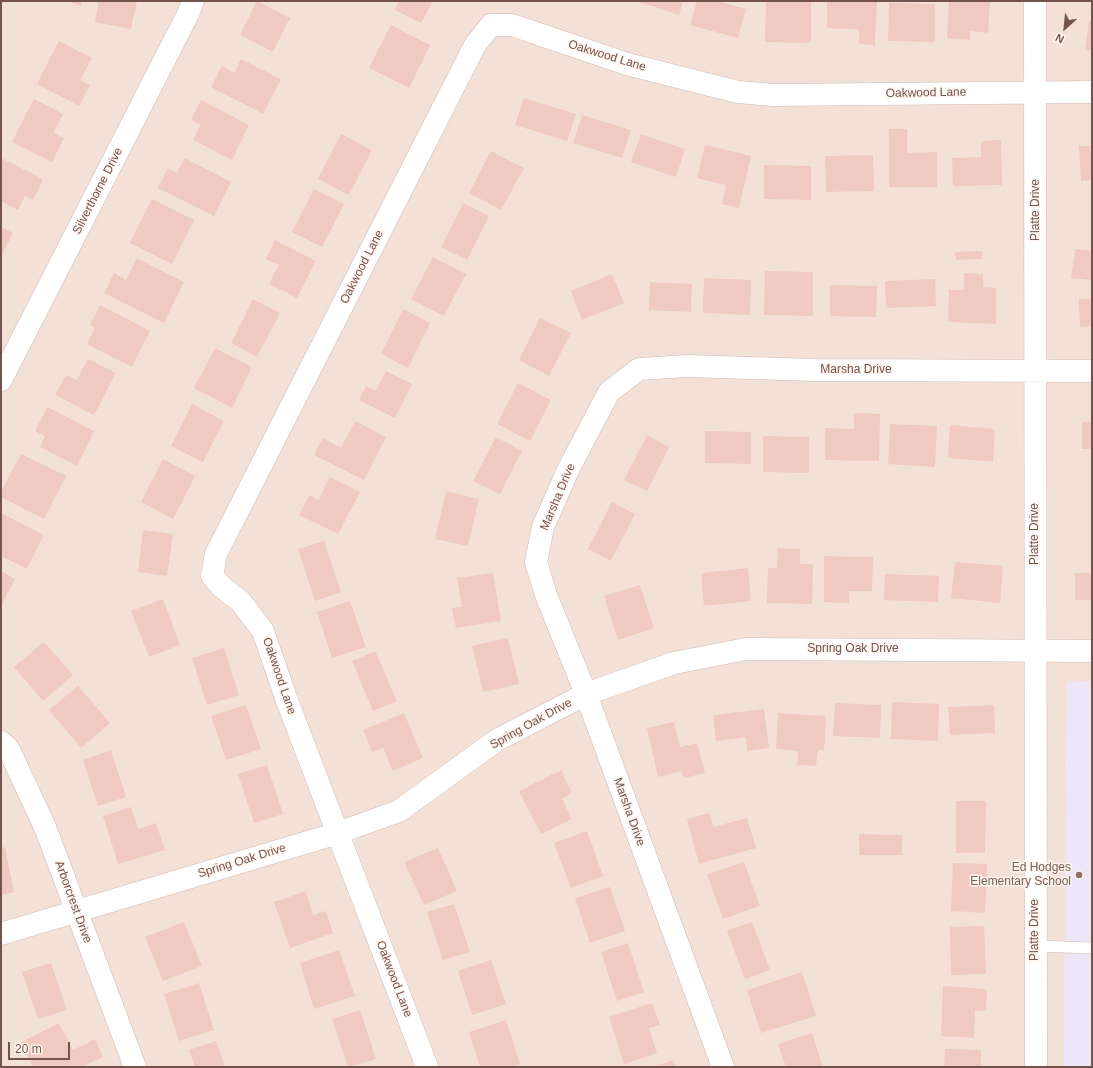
<!DOCTYPE html>
<html>
<head>
<meta charset="utf-8">
<style>
	body { margin:0 }
	#map { position:relative; width:1093px; height:1068px; overflow:hidden; background:#fcf0e8; font-family:Helvetica,sans-serif }
	canvas { display:block }
	.frame { position:absolute; inset:0; border:2px solid #75534d; pointer-events:none }
	.north { position:absolute; left:1045px; top:8px; width:40px; height:40px; -webkit-text-stroke:3px #fef5ee; paint-order:stroke; rotate:207deg; font-size:11px; font-weight:700; line-height:16px; text-align:center; color:#75534d }
	.north::after { content:''; display:block; margin:auto; width:14px; height:18px; background:#75534d; clip-path:polygon(50% 0,100% 100%,50% 72%,0 100%) }
	.scale { position:absolute; left:8px; top:1042px; width:62px; height:18px; box-sizing:border-box; border:2px solid #75534d; border-top:0; padding-left:5px; font-size:12px; line-height:14px; white-space:nowrap; color:#75534d; -webkit-text-stroke:3px #fef5ee; paint-order:stroke }
</style>
</head>
<body>
<div id="map">
<canvas width="1093" height="1068"></canvas>
<div class="frame"></div>
<div class="north">N</div>
<div class="scale">20 m</div>
</div>
<script>
const context = document.querySelector('canvas').getContext('2d');
context.lineJoin = 'round';
function fillPath(path, color) { context.fillStyle = color; context.fill(path, 'evenodd'); }
const toPath = rows => new Path2D(rows.map(r => 'M' + r).join(''));
function stroke(path, color, width, dash) { context.strokeStyle = color; context.lineWidth = width; context.lineCap = dash ? 'butt' : 'round'; context.setLineDash(dash || []); context.stroke(path); }
function label(font, color, halo, rows, align = 'center') {
  context.font = font + ' Helvetica,sans-serif'; context.lineWidth = 3; context.setLineDash([]); context.textBaseline = 'middle'; context.strokeStyle = halo; context.fillStyle = color; for (const [text, x, y, turn = 0] of rows) {
    context.save(); context.translate(x, y); context.rotate((+turn || 0) * Math.PI / 180); context.textAlign = isNaN(turn) ? turn : align; if (halo) context.strokeText(text, 0, 0); context.fillText(text, 0, 0); context.restore();
  }
}
const residential = toPath([
	[1,1,1092,1,1092,681,1067,683,1064,1067,1,1067]
]);
const education = toPath([
	[1092,681,1092,1067,1064,1067,1067,682]
]);
const building = toPath([
	[66,1,83,1,81,6],
	[99,1,137,1,131,29,95,22],
	[257,1,290,18,273,52,240,35],
	[399,1,433,1,421,23,395,10],
	[636,1,683,1,679,15],
	[697,1,717,1,746,9,738,38,690,25],
	[766,1,811,2,811,43,765,42],
	[827,1,877,1,875,45,859,44,859,30,827,28],
	[949,1,990,2,988,33,970,31,970,40,947,38],
	[889,3,935,4,935,42,888,41],
	[1089,21,1092,21,1092,50,1085,50],
	[391,25,430,45,409,88,369,68],
	[59,41,92,58,80,80,90,85,79,106,37,84],
	[241,59,281,79,263,114,211,87,222,66,234,73],
	[524,98,576,114,567,141,515,125],
	[34,99,63,114,53,133,64,138,52,162,12,142],
	[201,100,249,125,232,160,193,140,201,124,191,120],
	[582,115,631,130,622,158,573,143],
	[889,129,907,129,907,153,937,152,937,187,889,187],
	[341,134,372,150,349,195,318,179],
	[641,134,685,149,676,177,631,162],
	[1001,140,1002,185,953,186,952,158,981,157,981,141],
	[705,145,751,156,739,208,722,204,726,185,697,178],
	[1079,146,1092,146,1092,180,1081,181],
	[491,151,524,168,501,210,469,193],
	[873,155,874,191,826,192,825,156],
	[1,158,43,179,33,200,25,196,18,210,1,201],
	[185,158,231,182,214,216,158,188,168,168,177,173],
	[764,165,811,166,811,200,764,199],
	[314,189,344,204,322,247,292,232],
	[152,199,194,220,172,264,130,243],
	[463,203,489,216,467,260,441,247],
	[1,227,13,233,1,257],
	[275,240,316,261,297,298,269,284,279,265,266,259],
	[1075,249,1092,251,1092,280,1071,278],
	[982,251,982,259,956,260,955,252],
	[433,257,466,274,444,316,411,299],
	[137,258,184,282,164,323,104,293,114,273,126,280],
	[765,271,813,272,813,316,764,315],
	[964,273,983,274,983,287,996,288,996,324,948,322,949,290,964,290],
	[612,274,624,303,582,320,571,291],
	[704,278,751,280,750,315,703,313],
	[935,279,936,306,886,308,885,281],
	[650,282,692,284,691,312,649,310],
	[830,285,877,286,876,317,830,316],
	[1092,298,1092,326,1080,327,1079,299],
	[253,299,280,313,257,357,231,343],
	[100,305,150,331,132,367,87,344,95,328,90,325],
	[403,309,430,323,408,368,381,354],
	[540,318,571,333,549,376,519,360],
	[215,348,252,367,232,408,194,388],
	[88,359,116,373,94,415,55,395,66,375,77,380],
	[386,371,412,384,395,418,359,400,366,386,376,391],
	[518,383,551,400,530,441,497,424],
	[192,404,224,421,203,462,171,446],
	[47,407,94,431,77,466,40,447,45,436,35,431],
	[854,413,880,414,879,461,825,460,825,428,854,429],
	[355,421,386,437,364,480,314,455,323,438,341,448],
	[1082,422,1092,422,1092,449,1082,449],
	[890,424,937,426,935,467,888,464],
	[950,425,995,429,993,462,948,458],
	[705,431,751,432,751,464,705,463],
	[647,435,669,447,647,491,624,480],
	[763,436,809,437,809,473,763,472],
	[496,437,522,451,500,494,473,481],
	[21,454,66,476,44,519,1,497,1,492],
	[163,459,195,476,173,519,141,502],
	[330,477,360,492,338,534,299,515,309,495,318,500],
	[446,491,479,499,468,546,435,539],
	[612,502,635,514,611,561,588,549],
	[1,513,44,535,27,569,1,556],
	[143,530,173,534,167,576,138,572],
	[324,541,341,592,315,601,298,549],
	[778,548,800,549,800,564,813,564,812,604,767,603,768,568,777,568],
	[824,556,873,557,872,591,849,591,849,603,824,602],
	[955,562,1003,566,1000,603,951,598],
	[748,568,751,601,704,606,701,573],
	[1,571,15,579,1,606],
	[493,573,501,621,456,628,452,608,462,607,457,578],
	[1075,573,1092,573,1092,600,1075,600],
	[885,574,939,576,938,602,884,600],
	[640,585,654,628,618,640,604,596],
	[163,599,180,645,149,657,131,611],
	[350,601,366,647,332,658,317,612],
	[508,638,519,684,483,692,472,646],
	[44,642,73,675,43,701,14,667],
	[224,648,239,695,207,705,192,658],
	[375,651,397,701,373,711,352,661],
	[78,686,110,723,81,748,49,710],
	[892,702,939,704,938,741,891,739],
	[835,703,881,705,880,738,833,736],
	[246,705,261,749,226,760,211,716],
	[994,705,995,733,950,735,948,707],
	[764,709,769,748,747,751,746,737,716,741,713,715],
	[404,713,423,758,393,771,383,748,372,752,363,730],
	[778,713,826,716,824,750,818,750,816,766,797,765,798,751,776,749],
	[674,722,680,747,697,743,705,773,684,778,682,771,658,777,647,728],
	[111,750,126,797,98,806,83,760],
	[267,765,283,814,254,823,238,774],
	[561,770,572,793,562,799,572,819,541,834,519,791],
	[956,801,986,801,985,853,956,853],
	[131,807,138,829,156,823,165,850,118,864,103,816],
	[710,813,713,827,747,818,756,848,699,864,687,819],
	[587,831,603,876,571,888,554,843],
	[859,834,902,835,902,855,859,855],
	[5,847,14,892,1,895,1,848],
	[438,848,457,891,424,905,404,862],
	[744,862,760,906,723,919,707,874],
	[953,863,987,864,985,913,951,911],
	[610,887,625,931,590,943,575,898],
	[306,891,313,915,326,911,333,933,290,948,274,902],
	[454,904,470,952,443,960,427,912],
	[184,922,202,966,163,981,145,937],
	[752,922,770,970,745,979,727,931],
	[984,926,986,974,951,975,950,927],
	[628,943,644,992,617,1001,601,952],
	[339,950,355,996,314,1009,300,963],
	[491,960,506,1004,472,1015,458,971],
	[51,963,67,1010,38,1019,22,972],
	[802,972,816,1016,761,1033,747,990],
	[199,983,214,1030,179,1041,164,994],
	[943,986,987,989,986,1011,975,1010,974,1038,941,1036],
	[652,1003,660,1025,649,1028,657,1053,624,1064,609,1017],
	[360,1010,376,1059,348,1067,332,1019],
	[506,1020,520,1064,511,1067,480,1067,469,1032],
	[59,1023,73,1050,95,1039,103,1057,82,1067,33,1067,21,1042],
	[812,1033,823,1067,786,1067,778,1044],
	[216,1041,225,1067,195,1067,189,1050],
	[945,1049,981,1050,981,1067,944,1067],
	[673,1060,676,1067,653,1067]
]);
const service = toPath([
	[1035,946,1092,948]
]);
const minor = toPath([
	[1035,1,1036,1067],
	[1,380,188,14,193,1],
	[1,742,8,748,45,827,135,1067],
	[427,1067,286,698,263,631,241,602,222,587,212,576,216,554,475,45,491,25,512,25,627,64,738,92,773,95,1092,92],
	[723,1067,586,694,546,595,536,562,543,527,569,468,609,392,639,369,687,366,815,370,1092,371]
]);
const tertiary = toPath([
	[1,934,338,833,399,811,497,740,586,694,674,663,746,649,1092,651]
]);
const markers = [
	[1079,875,4,"#8d6e63"]
];
const streetNames = [
	["Oakwood Lane",607,56,17],
	["Oakwood Lane",926,93,-1],
	["Silverthorne Drive",98,191,-63],
	["Platte Drive",1036,210,-90],
	["Oakwood Lane",362,267,-63],
	["Marsha Drive",856,370],
	["Marsha Drive",558,497,-67],
	["Platte Drive",1035,534,-90],
	["Spring Oak Drive",853,649],
	["Oakwood Lane",279,676,71],
	["Spring Oak Drive",531,724,-29],
	["Marsha Drive",629,812,70],
	["Spring Oak Drive",242,861,-17],
	["Arborcrest Drive",73,902,70],
	["Platte Drive",1035,930,-90],
	["Oakwood Lane",394,979,69]
];
const educationNames = [
	["Ed Hodges",1071,868],
	["Elementary School",1071,882]
];
fillPath(residential, '#f3e1d7');
fillPath(education, '#ede5f8');
fillPath(building, '#f0cac0');
stroke(service, '#d0b9b1', 12);
stroke(minor, '#d0b9b1', 23);
stroke(tertiary, '#d0b9b1', 23);
stroke(service, '#fff', 11);
stroke(minor, '#fff', 22);
stroke(tertiary, '#fff', 22);
for (const [x, y, r, color] of markers) { const dot = new Path2D(); dot.arc(x, y, r, 0, 2 * Math.PI); context.fillStyle = color; context.fill(dot); stroke(dot, '#fef5ee', 1.5); }
label('12px', '#75534d', '#fef5ee', streetNames);
label('12px', '#785e54', '#fef5ee', educationNames, 'right');
</script>
</body>
</html>
